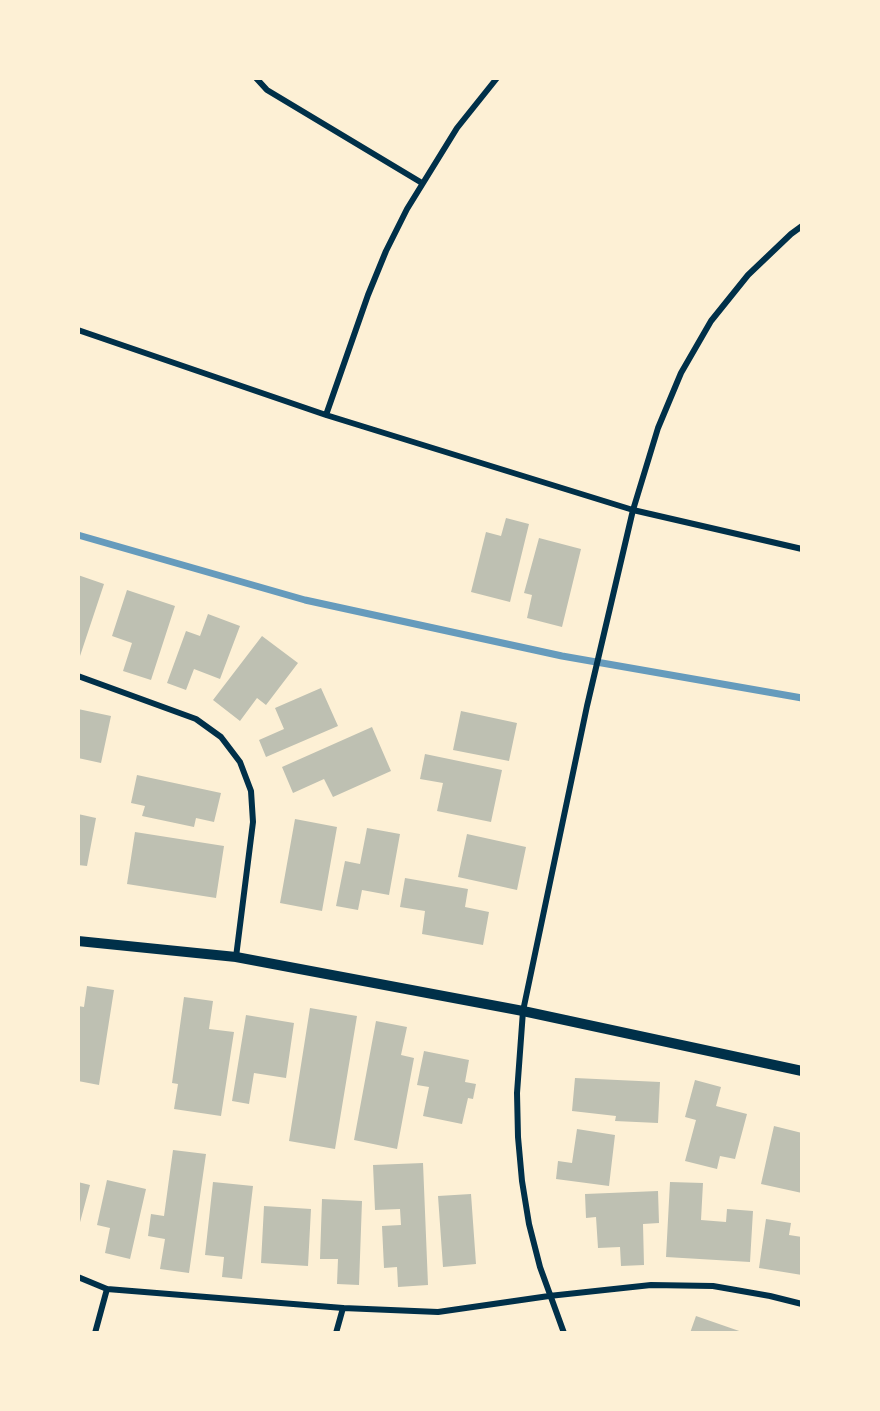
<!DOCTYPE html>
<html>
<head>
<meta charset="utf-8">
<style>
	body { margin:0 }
	#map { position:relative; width:880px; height:1411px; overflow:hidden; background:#fdf0d5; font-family:"IBM Plex Sans",sans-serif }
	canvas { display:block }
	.frame { position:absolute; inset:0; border:80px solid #fdf0d5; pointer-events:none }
</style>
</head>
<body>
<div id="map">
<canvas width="880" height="1411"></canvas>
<div class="frame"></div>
</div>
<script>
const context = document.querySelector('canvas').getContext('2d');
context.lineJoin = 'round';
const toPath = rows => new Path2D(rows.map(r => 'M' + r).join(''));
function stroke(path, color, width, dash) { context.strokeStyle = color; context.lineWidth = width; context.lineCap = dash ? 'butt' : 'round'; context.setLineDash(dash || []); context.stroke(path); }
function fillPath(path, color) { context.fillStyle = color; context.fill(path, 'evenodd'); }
const stream = toPath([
	[78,535,305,600,562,656,802,698]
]);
const building = toPath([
	[506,518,529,524,510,602,471,592,486,532,501,536],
	[539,538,581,549,562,627,527,618,532,595,524,593],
	[78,575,104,584,80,656,78,655],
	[127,590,175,606,151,680,123,671,132,643,112,636],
	[208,614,240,626,220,679,194,669,186,690,167,683,186,631,200,636],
	[262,636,298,663,266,705,257,698,240,721,213,700],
	[321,688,338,726,266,757,259,740,284,729,275,708],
	[78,709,111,716,101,763,78,758],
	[461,711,517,723,509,761,453,750],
	[372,727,391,771,333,797,324,779,293,793,282,767],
	[425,754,502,770,491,822,437,811,443,783,420,779],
	[137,775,221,793,214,822,196,818,194,827,142,816,145,806,131,803],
	[78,814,96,818,87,866,78,865],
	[295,819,337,827,322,911,280,903],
	[367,828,400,834,389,895,362,890,358,910,336,906,345,861,360,864],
	[135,832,224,846,216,898,127,884],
	[467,834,526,847,517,890,458,877],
	[405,878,468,889,465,907,489,912,483,945,422,934,425,911,400,907],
	[87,986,114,990,99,1085,78,1081,78,1006,84,1007],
	[184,997,213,1001,209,1029,234,1032,221,1116,174,1109,178,1084,172,1083],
	[310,1008,357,1016,335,1149,289,1141],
	[246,1015,294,1023,286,1078,254,1073,249,1104,232,1101],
	[376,1021,407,1027,401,1055,414,1058,397,1149,354,1140],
	[424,1051,469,1060,465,1082,476,1084,473,1099,468,1098,462,1124,423,1116,429,1087,417,1085],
	[575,1078,660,1082,658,1123,615,1121,616,1116,572,1111],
	[695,1080,721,1087,716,1106,747,1114,735,1159,720,1156,717,1169,685,1161,696,1120,685,1117],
	[774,1126,802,1133,802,1193,761,1184],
	[577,1129,615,1135,609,1186,556,1179,558,1161,572,1163],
	[173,1150,206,1154,189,1273,160,1269,165,1239,148,1236,151,1214,164,1216],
	[423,1163,428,1285,398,1287,397,1267,384,1268,382,1226,401,1225,400,1209,375,1210,373,1165],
	[107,1180,146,1189,130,1259,105,1253,110,1228,97,1225],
	[78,1182,90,1185,79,1226,78,1226],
	[213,1182,253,1186,242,1279,222,1277,224,1257,205,1255],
	[670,1182,703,1183,701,1220,726,1222,727,1209,753,1211,750,1262,666,1257],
	[658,1191,659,1223,643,1224,644,1265,621,1266,620,1247,598,1248,596,1217,586,1218,585,1194],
	[471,1194,476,1264,443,1267,438,1196],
	[322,1199,362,1201,359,1285,337,1284,338,1259,320,1259],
	[264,1206,311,1209,308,1266,261,1263],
	[766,1219,791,1223,789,1235,802,1237,802,1275,759,1268],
	[696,1316,745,1333,690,1333]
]);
const minor = toPath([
	[256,78,267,90,422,183],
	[78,330,326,415,633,510,802,549],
	[326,415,368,295,386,251,407,209,457,128,497,78],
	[78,676,196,719,221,737,240,762,251,791,253,822,236,957],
	[78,1277,107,1289,343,1308,438,1312,549,1296,651,1285,713,1286,770,1296,802,1304],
	[95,1333,107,1289],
	[336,1333,343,1308],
	[564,1333,540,1267,529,1224,522,1181,518,1137,517,1093,523,1011,587,706,633,510,658,428,681,373,711,321,748,275,791,234,802,226]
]);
const tertiary = toPath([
	[78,941,236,957,523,1011,802,1071]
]);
stroke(stream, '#669bbc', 7);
fillPath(building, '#bec0b2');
stroke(minor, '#003049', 6);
stroke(tertiary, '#003049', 10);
</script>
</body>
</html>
